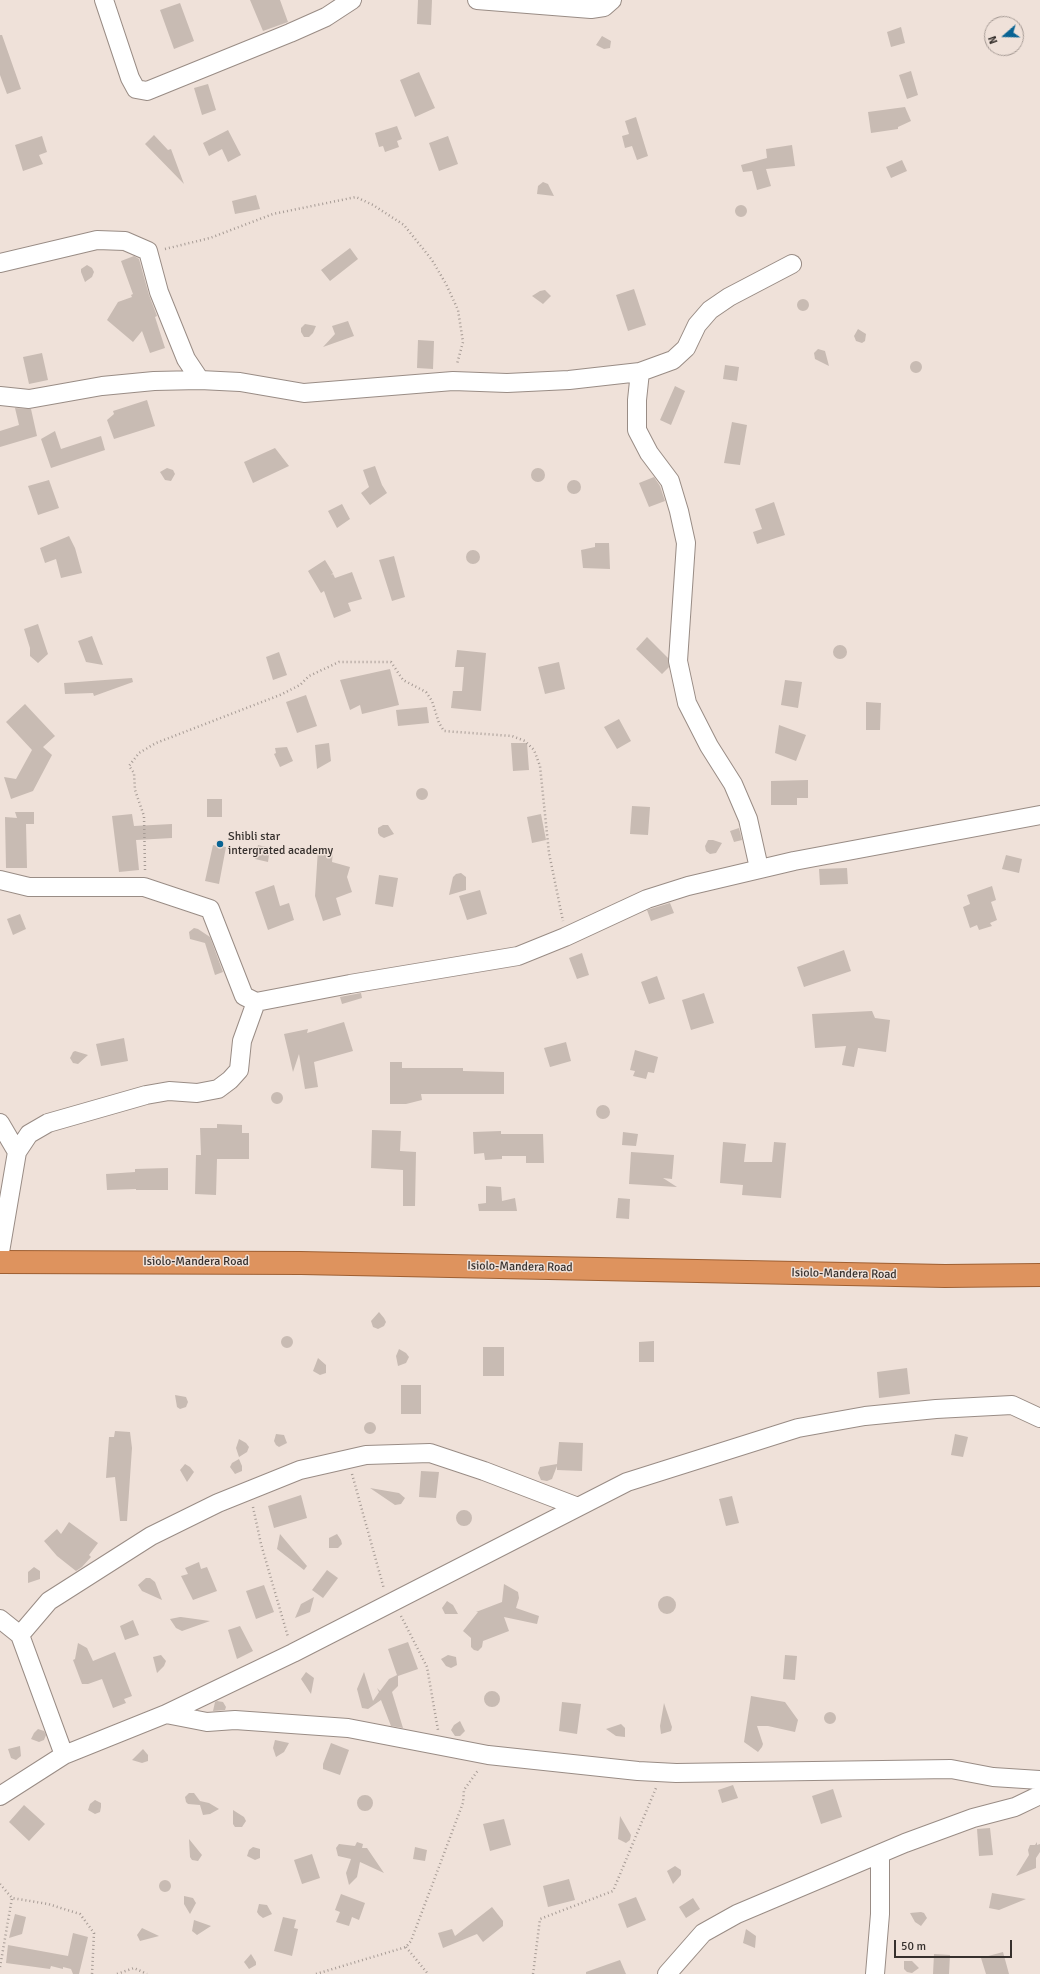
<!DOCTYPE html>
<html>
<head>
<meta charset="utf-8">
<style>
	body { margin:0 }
	#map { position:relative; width:1040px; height:1974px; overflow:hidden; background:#efe1d9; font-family:Signika,sans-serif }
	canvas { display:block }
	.north { position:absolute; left:984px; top:16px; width:40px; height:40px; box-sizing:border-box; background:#efe1d9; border:1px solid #a59a94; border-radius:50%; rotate:250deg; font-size:11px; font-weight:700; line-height:16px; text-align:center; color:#36302d }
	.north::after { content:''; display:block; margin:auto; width:14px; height:18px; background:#086393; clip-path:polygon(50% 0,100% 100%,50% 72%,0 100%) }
	.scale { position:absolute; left:894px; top:1940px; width:118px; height:18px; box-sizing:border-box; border:2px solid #36302d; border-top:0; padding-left:5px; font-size:12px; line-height:14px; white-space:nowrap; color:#36302d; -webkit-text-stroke:3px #efe1d9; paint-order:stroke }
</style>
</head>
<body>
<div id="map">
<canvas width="1040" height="1974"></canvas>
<div class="north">N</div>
<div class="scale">50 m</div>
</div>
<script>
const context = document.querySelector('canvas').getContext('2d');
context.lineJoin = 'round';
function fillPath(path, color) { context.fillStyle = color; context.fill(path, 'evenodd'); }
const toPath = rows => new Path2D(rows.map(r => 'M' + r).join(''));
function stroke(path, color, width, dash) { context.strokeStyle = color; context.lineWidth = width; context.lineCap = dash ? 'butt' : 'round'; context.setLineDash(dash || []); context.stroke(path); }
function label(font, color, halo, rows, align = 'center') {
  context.font = font + ' Signika,sans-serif'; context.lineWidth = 3; context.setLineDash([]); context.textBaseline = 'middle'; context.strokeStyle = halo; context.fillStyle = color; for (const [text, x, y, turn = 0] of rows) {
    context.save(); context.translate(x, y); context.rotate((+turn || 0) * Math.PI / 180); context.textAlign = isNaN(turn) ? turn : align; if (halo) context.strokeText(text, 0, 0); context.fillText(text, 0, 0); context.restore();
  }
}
const building = toPath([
	[250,0,280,0,288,22,263,31],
	[418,0,432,0,431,25,417,24],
	[180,3,194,41,174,49,160,10],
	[901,27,905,43,891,47,887,32],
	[0,35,2,35,21,89,7,94,0,75],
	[602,36,611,41,610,48,604,49,596,45],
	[911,71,918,95,907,99,899,75],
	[419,72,435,108,415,117,400,80],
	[208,84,216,110,202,115,194,88],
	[905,107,911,121,898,127,898,129,871,133,868,112],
	[636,117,648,156,637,160,632,146,625,148,622,136,629,134,625,121],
	[397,126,402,139,397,141,399,147,385,152,383,146,379,147,375,133],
	[228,130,241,155,228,162,222,149,209,156,203,143],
	[154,135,168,150,171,149,184,184,145,144],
	[42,136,47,152,39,155,43,164,23,171,15,145],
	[448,136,458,164,439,171,429,143],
	[792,145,795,166,766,169,771,186,757,190,752,171,743,172,741,165,767,158,766,149],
	[902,160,907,171,891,178,886,167],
	[543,182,548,184,554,196,537,194,538,186],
	[256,195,260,209,235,214,232,201],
	'735 211a6 6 0 1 1 12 0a6 6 0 1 1-12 0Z',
	[350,248,358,259,330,281,321,270],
	[134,256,139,259,149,295,157,316,155,317,165,348,150,353,142,331,133,342,107,320,118,302,132,297,131,295,133,294,121,261],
	[87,265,92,268,94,272,92,277,85,282,81,272,81,269],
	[634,289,646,325,628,331,616,295],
	[545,290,551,296,543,304,532,296,540,291],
	'797 305a6 6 0 1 1 12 0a6 6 0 1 1-12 0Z',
	[348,321,354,336,323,347,335,334,332,326],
	[305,324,316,326,313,333,309,337,304,337,301,332,301,328],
	[858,329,866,334,865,341,862,343,856,341,854,336],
	[418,340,434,341,433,369,417,368],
	[818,349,825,351,829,366,815,359,814,353],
	[42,353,48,380,29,384,23,357],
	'910 367a6 6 0 1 1 12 0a6 6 0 1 1-12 0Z',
	[725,365,739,367,737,381,723,379],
	[675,386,685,391,671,425,660,420],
	[147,400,155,426,114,439,107,420,114,414,113,411],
	[15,408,31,409,37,436,0,447,0,431,19,425],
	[732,422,747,425,740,465,724,463],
	[55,431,61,449,101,436,105,450,51,468,41,439],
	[275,448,289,466,253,483,244,462],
	[375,466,382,485,387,493,370,505,361,493,369,487,363,470],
	[167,468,173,470,175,474,171,481,165,480,160,472],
	'531 475a7 7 0 1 1 14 0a7 7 0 1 1-14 0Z',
	[654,477,660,486,665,501,649,507,639,483],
	[49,480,59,508,38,515,28,486],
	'567 487a7 7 0 1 1 14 0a7 7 0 1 1-14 0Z',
	[774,502,785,535,757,544,753,532,762,529,755,509],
	[342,504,350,519,337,528,328,511],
	[69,536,75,548,82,573,61,578,56,559,45,563,40,548],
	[595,543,609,543,610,569,583,568,581,550,595,547],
	'466 557a7 7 0 1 1 14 0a7 7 0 1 1-14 0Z',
	[394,556,405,597,392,601,379,560],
	[325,560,333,573,331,575,333,574,335,578,352,572,362,599,348,603,351,611,334,618,324,591,321,593,308,571],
	[38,624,48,654,38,663,30,656,30,648,24,629],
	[92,636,103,665,86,662,78,641],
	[647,637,668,658,669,667,662,674,636,649],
	'833 652a7 7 0 1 1 14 0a7 7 0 1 1-14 0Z',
	[457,650,486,653,481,711,451,708,453,691,462,691,464,667,455,667],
	[279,652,287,675,273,680,266,657],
	[559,662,565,689,545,694,538,667],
	[390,669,399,705,362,714,360,705,350,710,340,680],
	[132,678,133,682,94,696,93,693,65,694,64,683],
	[785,680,802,682,798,708,781,705],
	[306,695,317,726,297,733,286,702],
	[866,702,881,703,880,730,866,730],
	[25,704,55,736,43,747,52,755,33,791,11,799,4,777,16,779,32,750,6,722],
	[427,707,429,723,398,726,396,710],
	[619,719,631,741,617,749,604,727],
	[779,725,806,735,796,761,775,753],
	[329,743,331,761,317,769,315,745],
	[511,743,527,743,529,770,513,771],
	[287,747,293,761,280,767,274,754,276,753,275,748],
	[808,780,808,798,797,798,797,805,771,805,771,781],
	'416 794a6 6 0 1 1 12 0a6 6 0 1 1-12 0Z',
	[207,799,222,799,222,817,207,817],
	[632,806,650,807,648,835,630,834],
	[15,812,34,812,34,824,26,824,27,868,6,868,5,817,17,818],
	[132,814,134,826,172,824,172,838,136,840,139,870,119,872,112,816],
	[541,814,546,840,532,843,527,817],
	[383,825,388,825,394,834,384,838,380,836,378,833,378,828],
	[739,828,742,840,734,842,730,831],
	[708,840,713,840,722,843,716,853,710,854,706,851,705,846],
	[213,845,226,847,219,884,205,881],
	[258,845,270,848,268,862,255,859],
	[318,849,333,851,332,862,350,867,347,877,352,892,336,898,341,915,323,921,315,896],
	[1006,855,1022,859,1019,873,1002,869],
	[847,868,848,884,820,885,819,869],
	[461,873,466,877,466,890,449,895,453,877,456,874],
	[379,875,398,878,393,907,375,904],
	[274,885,280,906,289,903,294,920,268,930,255,892],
	[992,886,996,900,991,902,997,920,990,923,992,926,979,930,977,925,970,928,963,907,970,904,967,895],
	[480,890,487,914,467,920,459,896],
	[670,903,674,913,651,921,647,910],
	[20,914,26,929,13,935,7,919],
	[194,928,198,929,210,937,223,972,215,975,205,943,190,939,189,932],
	[844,950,851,971,804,987,797,967],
	[582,953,589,975,577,979,569,958],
	[657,976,665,999,649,1004,641,982],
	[361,993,362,998,342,1004,340,997],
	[704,993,714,1023,691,1030,682,1000],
	[872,1011,875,1018,890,1020,886,1052,858,1048,854,1067,842,1065,846,1046,815,1048,812,1014],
	[344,1022,353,1051,314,1062,318,1087,305,1089,299,1054,293,1072,284,1034,308,1029,307,1033],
	[124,1038,128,1061,101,1066,96,1044],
	[566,1042,571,1061,550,1067,544,1048],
	[635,1050,658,1057,654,1073,648,1072,646,1079,633,1076,635,1071,630,1070],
	[75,1051,88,1055,78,1064,73,1063,70,1058,73,1052],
	[390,1062,402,1062,402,1068,463,1068,463,1071,504,1072,504,1094,421,1094,422,1100,406,1104,390,1104],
	'271 1098a6 6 0 1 1 12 0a6 6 0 1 1-12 0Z',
	'596 1112a7 7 0 1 1 14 0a7 7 0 1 1-14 0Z',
	[217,1124,242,1125,242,1133,249,1133,249,1159,217,1159,216,1195,195,1194,196,1155,201,1155,200,1128,217,1128],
	[372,1130,401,1131,400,1151,416,1152,415,1206,403,1206,403,1170,371,1168],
	[501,1131,501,1134,543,1134,544,1163,526,1163,526,1156,502,1156,502,1159,485,1160,484,1153,474,1154,473,1132],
	[623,1132,638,1134,636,1146,622,1145],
	[723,1142,746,1144,744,1162,772,1162,774,1142,786,1143,781,1198,742,1195,743,1185,720,1183],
	[631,1152,674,1155,672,1179,663,1178,677,1187,629,1184],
	[168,1168,168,1190,136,1190,136,1189,107,1190,106,1174,135,1172,135,1169],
	[486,1186,501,1187,502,1201,515,1198,517,1211,479,1211,478,1204,486,1203],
	[618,1198,630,1199,629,1219,616,1218],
	[379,1312,384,1318,386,1322,384,1326,378,1329,373,1327,371,1321],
	'281 1342a6 6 0 1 1 12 0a6 6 0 1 1-12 0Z',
	[654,1341,654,1362,639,1362,639,1342],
	[483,1347,504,1347,504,1376,483,1376],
	[399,1349,406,1353,409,1357,406,1363,398,1366,396,1356],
	[318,1358,326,1365,326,1373,320,1375,313,1371],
	[907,1368,910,1394,879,1398,877,1372],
	[401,1385,421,1385,421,1414,401,1414],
	[175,1395,186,1397,188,1402,186,1407,180,1409,177,1407],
	'364 1428a6 6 0 1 1 12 0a6 6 0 1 1-12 0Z',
	[115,1431,130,1432,132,1448,127,1521,120,1521,115,1477,106,1478,109,1437,114,1437],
	[276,1434,284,1435,287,1443,279,1447,276,1445,274,1441],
	[955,1434,968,1437,963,1457,951,1455],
	[239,1439,246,1443,249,1447,247,1452,239,1457,236,1448],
	[559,1442,583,1443,582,1471,557,1470,557,1466,552,1479,547,1481,541,1480,538,1473,540,1467,557,1464],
	[239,1459,242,1466,242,1471,235,1474,230,1467,232,1463],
	[185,1464,190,1467,194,1472,187,1482,180,1470],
	[421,1471,439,1472,436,1498,419,1497],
	[370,1488,399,1493,405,1498,401,1504,395,1505],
	[301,1495,307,1518,274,1528,268,1506],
	[732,1496,739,1523,726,1526,719,1499],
	'456 1518a8 8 0 1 1 16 0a8 8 0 1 1-16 0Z',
	[69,1522,98,1543,89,1555,91,1557,82,1567,76,1571,57,1556,44,1541,57,1529,61,1534],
	[280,1534,307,1566,304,1570,277,1549],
	[337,1534,341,1540,342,1544,338,1548,329,1548,329,1538],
	[199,1562,201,1569,207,1567,217,1591,193,1600,181,1576,188,1574,185,1568],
	[34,1567,40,1571,40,1579,28,1583,28,1572],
	[327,1570,338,1578,323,1598,312,1590],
	[146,1578,150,1578,155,1582,162,1600,142,1591,138,1585],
	[504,1584,518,1592,519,1598,516,1608,539,1616,537,1624,504,1617,509,1631,483,1641,482,1647,478,1651,474,1650,471,1647,471,1638,463,1631,478,1612,476,1612,502,1602],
	[264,1585,274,1612,256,1619,246,1591],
	'658 1605a9 9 0 1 1 18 0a9 9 0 1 1-18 0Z',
	[314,1597,310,1612,295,1618,301,1604],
	[447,1601,453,1605,458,1614,445,1614,442,1608],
	[180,1617,181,1617,210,1621,182,1631,176,1628,170,1619],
	[133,1620,139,1635,125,1640,120,1626],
	[240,1626,253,1651,237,1659,228,1630],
	[408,1642,418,1669,398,1676,398,1686,392,1692,403,1728,391,1726,381,1700,368,1709,362,1708,357,1689,364,1672,373,1701,379,1692,377,1688,380,1691,389,1679,397,1675,388,1649],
	[78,1643,87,1648,93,1661,115,1652,132,1696,124,1699,126,1703,113,1708,102,1679,88,1684,82,1684,73,1660,75,1659],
	[161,1655,166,1661,164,1666,157,1673,153,1657],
	[448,1655,456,1657,457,1665,451,1668,446,1666,441,1659],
	[785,1655,797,1656,795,1680,783,1679],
	[306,1672,314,1678,311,1694,301,1679],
	'484 1699a8 8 0 1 1 16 0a8 8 0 1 1-16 0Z',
	[751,1696,785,1702,798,1720,795,1732,768,1726,757,1726,763,1744,762,1747,758,1752,744,1742],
	[217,1701,223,1702,226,1707,225,1710,213,1711,215,1702],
	[562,1702,581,1704,577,1734,559,1731],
	[664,1703,672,1727,671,1731,661,1734,660,1726],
	'824 1718a6 6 0 1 1 12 0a6 6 0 1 1-12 0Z',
	[460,1721,465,1731,460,1736,455,1736,451,1730,454,1725],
	[621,1724,625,1728,625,1737,616,1736,606,1729],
	[38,1729,44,1731,46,1735,44,1740,39,1742,31,1739,34,1733],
	[275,1740,289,1743,284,1752,276,1757,273,1748],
	[331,1743,349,1750,340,1775,323,1769,323,1764],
	[20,1746,21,1756,16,1760,11,1758,8,1749],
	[143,1749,148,1755,148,1761,142,1763,132,1760],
	[733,1785,738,1798,722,1803,718,1790],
	[833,1789,842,1817,821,1824,812,1796],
	[189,1793,194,1793,200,1801,209,1803,219,1809,210,1814,203,1815,200,1805,188,1804,186,1802,185,1797],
	'357 1803a8 8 0 1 1 16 0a8 8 0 1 1-16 0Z',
	[95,1800,101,1803,101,1807,100,1812,95,1814,88,1810,90,1804],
	[24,1805,45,1824,29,1841,9,1822],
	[233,1810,244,1817,246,1821,242,1827,235,1827,233,1824],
	[620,1816,631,1835,630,1840,626,1843,618,1839],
	[504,1819,511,1845,490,1851,483,1824],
	[990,1828,993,1855,979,1856,977,1829],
	[189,1839,202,1855,198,1861,192,1860,190,1857],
	[357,1842,363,1844,362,1848,367,1848,384,1873,360,1862,357,1877,349,1885,346,1873,351,1859,338,1856,336,1848,339,1844,355,1846],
	[1037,1842,1037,1845,1040,1844,1040,1852,1036,1858,1036,1868,1016,1876,1029,1855,1028,1850,1030,1845,1035,1845],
	[253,1847,260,1849,260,1858,255,1860,247,1856,249,1850],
	[415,1847,427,1850,425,1861,413,1859],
	[312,1854,320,1878,302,1884,294,1860],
	[675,1866,681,1870,681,1875,673,1884,667,1871],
	[569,1879,575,1900,548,1907,543,1886],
	'159 1886a6 6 0 1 1 12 0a6 6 0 1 1-12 0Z',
	[992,1893,1026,1899,999,1910,989,1908],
	[341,1894,365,1903,359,1920,352,1917,349,1926,336,1922,340,1912,335,1910],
	[184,1896,193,1898,196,1903,190,1914,184,1904],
	[636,1897,646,1920,627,1928,618,1904],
	[693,1898,700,1909,686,1918,679,1907],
	[259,1904,267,1905,272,1914,263,1918,259,1915,257,1912],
	[492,1907,503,1921,503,1926,483,1942,477,1934,443,1948,438,1933,452,1929,455,1936],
	[921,1912,924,1913,927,1918,921,1926,915,1922,910,1913],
	[15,1914,26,1917,22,1934,9,1938],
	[283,1917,296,1920,294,1928,298,1929,292,1956,274,1951],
	[194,1920,211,1926,197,1935,192,1931],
	[142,1928,159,1936,140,1941,137,1935],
	[746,1929,756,1936,755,1948,743,1943],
	[73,1933,88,1937,79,1974,73,1974,71,1969,63,1967,63,1969,51,1966,50,1969,6,1963,8,1945,68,1956],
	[1003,1952,1009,1974,986,1974,981,1958],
	[251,1954,256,1962,256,1965,249,1969,244,1962],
	[934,1954,950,1955,949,1974,933,1974],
	[620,1960,626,1974,586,1974,586,1972],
	[904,1961,912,1961,919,1968,912,1973,907,1972,904,1969]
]);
const path = toPath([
	[165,249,210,238,273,214,356,197,373,205,404,225,432,260,446,284,458,310,463,342,457,364],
	[145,870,144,816,135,790,134,773,129,766,139,753,156,743,280,695,300,685,309,676,339,662,391,662,403,680,426,692,432,701,439,723,444,731,512,736,525,741,534,750,540,766,549,853,563,921],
	[352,1474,384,1589],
	[253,1507,261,1544,288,1637],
	[401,1616,427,1667,438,1730],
	[0,1884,12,1898,48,1904,80,1914,94,1933,92,1974],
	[406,1947,428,1974],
	[0,1967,12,1898],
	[117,1974,134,1968,147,1974],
	[316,1974,406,1947,411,1941,463,1803,464,1790,479,1769],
	[533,1974,540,1919,613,1891,656,1788]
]);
const minor = toPath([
	[104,0,130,78,136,89,147,91,290,33,326,17,352,0],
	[477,0,591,9,604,7,612,0],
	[0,263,97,240,125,241,148,251,159,292,186,359,200,380],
	[640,372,637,400,637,430,649,453,670,481,679,511,686,543,678,661,687,703,709,746,733,784,748,819,759,868],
	[0,396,29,399,102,386,154,381,200,380,240,382,304,393,453,381,507,383,569,380,640,372,673,360,686,348,697,325,710,310,729,297,792,264],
	[0,880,29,887,144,887,210,909,244,996,256,1002,350,984,518,956,565,937,647,899,688,886,794,861,1040,815],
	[0,1123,17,1152],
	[0,1252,17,1152,29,1134,48,1123,146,1095,169,1091,197,1093,218,1089,230,1080,239,1070,242,1041,256,1002],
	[0,1619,20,1635,64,1755],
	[20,1635,49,1601,151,1536,218,1503,300,1470,366,1455,430,1453,484,1471,578,1507],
	[166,1714,207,1722,235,1720,348,1728,488,1755,638,1771,676,1773,951,1769,993,1777,1040,1780],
	[0,1796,64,1755,166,1714,293,1653,627,1482,798,1428,865,1416,936,1409,1012,1405,1040,1418],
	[667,1974,703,1933,737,1914,905,1843,973,1818,1015,1807,1040,1795],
	[875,1974,880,1914,880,1854]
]);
const trunk = toPath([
	[0,1262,301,1263,945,1276,1040,1275]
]);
const markers = [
	[220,844,4,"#086393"]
];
const poiNames = [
	["Shibli star",228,837],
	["intergrated academy",228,851]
];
const streetNames = [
	["Isiolo-Mandera Road",196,1262],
	["Isiolo-Mandera Road",520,1267,1],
	["Isiolo-Mandera Road",844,1274,1]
];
fillPath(building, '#c8bbb3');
stroke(minor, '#998c85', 20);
stroke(trunk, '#9e5f32', 24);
stroke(path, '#a69b95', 2.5, [1, 3]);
stroke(minor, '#fff', 18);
stroke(trunk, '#de935e', 22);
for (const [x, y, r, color] of markers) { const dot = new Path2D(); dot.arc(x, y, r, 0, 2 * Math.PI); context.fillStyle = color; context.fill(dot); stroke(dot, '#efe1d9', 1.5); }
label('12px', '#36302d', '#efe1d9', poiNames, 'left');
label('12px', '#36302d', '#efe1d9', streetNames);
</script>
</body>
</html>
